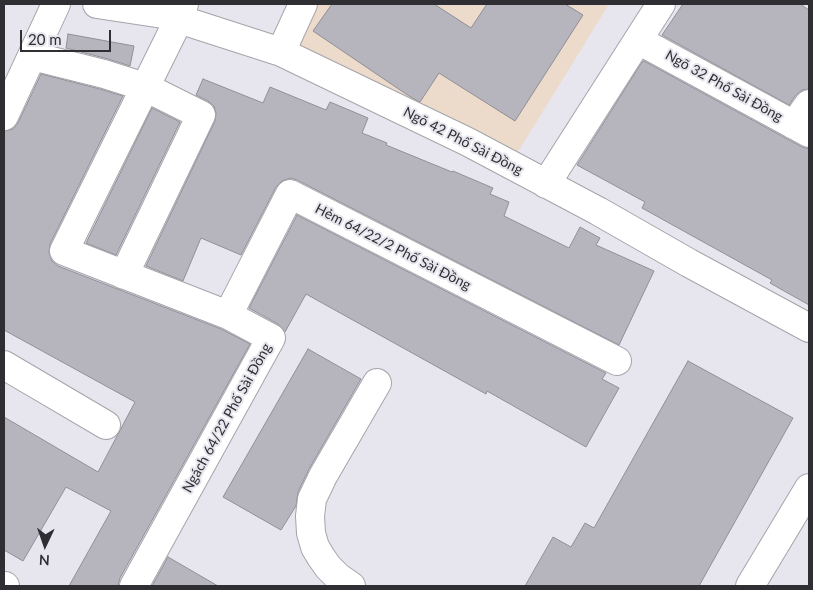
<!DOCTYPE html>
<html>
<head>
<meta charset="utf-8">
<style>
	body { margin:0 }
	#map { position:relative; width:813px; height:590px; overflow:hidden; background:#e7e6ee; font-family:Lato,sans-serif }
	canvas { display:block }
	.frame { position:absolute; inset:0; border:5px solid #2f2e32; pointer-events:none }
	.north { position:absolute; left:20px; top:520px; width:50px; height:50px; -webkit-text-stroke:4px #e7e6ee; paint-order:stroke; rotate:183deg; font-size:14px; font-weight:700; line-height:20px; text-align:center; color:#2f2e32 }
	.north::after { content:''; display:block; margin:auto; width:18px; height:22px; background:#2f2e32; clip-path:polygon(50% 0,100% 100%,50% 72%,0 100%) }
	.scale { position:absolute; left:20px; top:30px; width:91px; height:22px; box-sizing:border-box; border:2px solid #2f2e32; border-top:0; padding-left:6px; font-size:15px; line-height:18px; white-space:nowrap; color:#2f2e32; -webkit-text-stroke:4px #e7e6ee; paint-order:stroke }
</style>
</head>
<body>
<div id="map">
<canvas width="813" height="590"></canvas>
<div class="frame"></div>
<div class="north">N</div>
<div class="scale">20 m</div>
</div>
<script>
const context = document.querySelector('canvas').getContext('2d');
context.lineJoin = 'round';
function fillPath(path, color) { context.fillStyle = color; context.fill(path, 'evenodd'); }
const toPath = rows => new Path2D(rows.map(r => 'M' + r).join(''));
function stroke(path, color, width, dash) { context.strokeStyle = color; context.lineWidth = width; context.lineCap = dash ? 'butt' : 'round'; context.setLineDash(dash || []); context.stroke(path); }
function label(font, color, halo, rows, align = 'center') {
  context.font = font + ' Lato,sans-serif'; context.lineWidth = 4; context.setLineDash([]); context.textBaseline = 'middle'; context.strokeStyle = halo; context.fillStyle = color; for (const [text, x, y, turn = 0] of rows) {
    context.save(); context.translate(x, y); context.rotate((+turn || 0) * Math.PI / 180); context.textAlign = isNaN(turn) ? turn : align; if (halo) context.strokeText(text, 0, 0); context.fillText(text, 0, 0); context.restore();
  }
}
const education = toPath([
	[313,4,609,4,513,160,295,42]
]);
const building = toPath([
	[332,4,434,4,471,28,487,4,565,4,583,15,515,121,439,73,420,102,409,96,313,31,332,4],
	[683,4,800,4,809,10,809,89,802,90,796,95,789,105,662,35,683,4],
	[68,34,134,46,130,66,108,59,66,48,68,34],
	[644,61,802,147,809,149,809,305,770,283,772,280,642,208,645,202,577,165,642,62,644,61],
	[41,74,100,89,123,96,50,244,49,253,52,261,58,266,221,329,250,344,120,578,118,586,69,586,111,511,66,487,23,561,4,550,4,417,98,472,135,402,4,330,4,131,13,129,18,123,41,74],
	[203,79,263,103,270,87,326,110,330,102,368,118,362,133,387,143,386,145,452,172,453,171,493,188,490,194,509,202,504,216,569,248,580,227,600,238,596,245,654,271,619,345,297,180,290,178,282,181,276,187,241,255,201,238,183,281,146,266,215,121,216,113,214,106,208,101,196,95,203,79],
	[152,108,180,122,116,255,86,243,152,108],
	[297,215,606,373,602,379,619,388,586,447,487,391,486,394,306,294,285,332,278,324,249,308,297,215],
	[308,349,361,379,309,469,298,492,296,506,281,530,223,497,308,349],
	[688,361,793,418,699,586,525,586,553,537,571,547,585,523,594,528,688,361],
	[168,557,218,586,152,586,168,557]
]);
const minor = toPath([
	[97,4,163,14,281,52,468,142,598,211,689,263,809,328],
	[638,40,809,133],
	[281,52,303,4],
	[32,56,104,74,145,87,201,115,124,275],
	[4,116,56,4],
	[794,125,809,104],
	[546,184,661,4],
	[228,315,290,194,617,361],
	[4,365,106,425],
	[4,586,5,586],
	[134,586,271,338,228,315,64,251,179,19,184,4],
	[351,586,338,577,328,567,321,557,315,547,311,533,310,516,312,499,323,476,377,383],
	[750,586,809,488]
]);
const streetNames = [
	["Ngõ 32 Phố Sài Đồng",724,86,29],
	["Ngõ 42 Phố Sài Đồng",463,141,27],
	["Hẻm 64/22/2 Phố Sài Đồng",393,247,27],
	["Ngách 64/22 Phố Sài Đồng",227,418,-61]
];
fillPath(education, '#ecdaca');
fillPath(building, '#b6b5bd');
stroke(building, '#908f97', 1);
stroke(minor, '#a5a4ab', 30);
stroke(minor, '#fff', 28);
label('14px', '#2f2e32', '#e7e6ee', streetNames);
</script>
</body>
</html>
